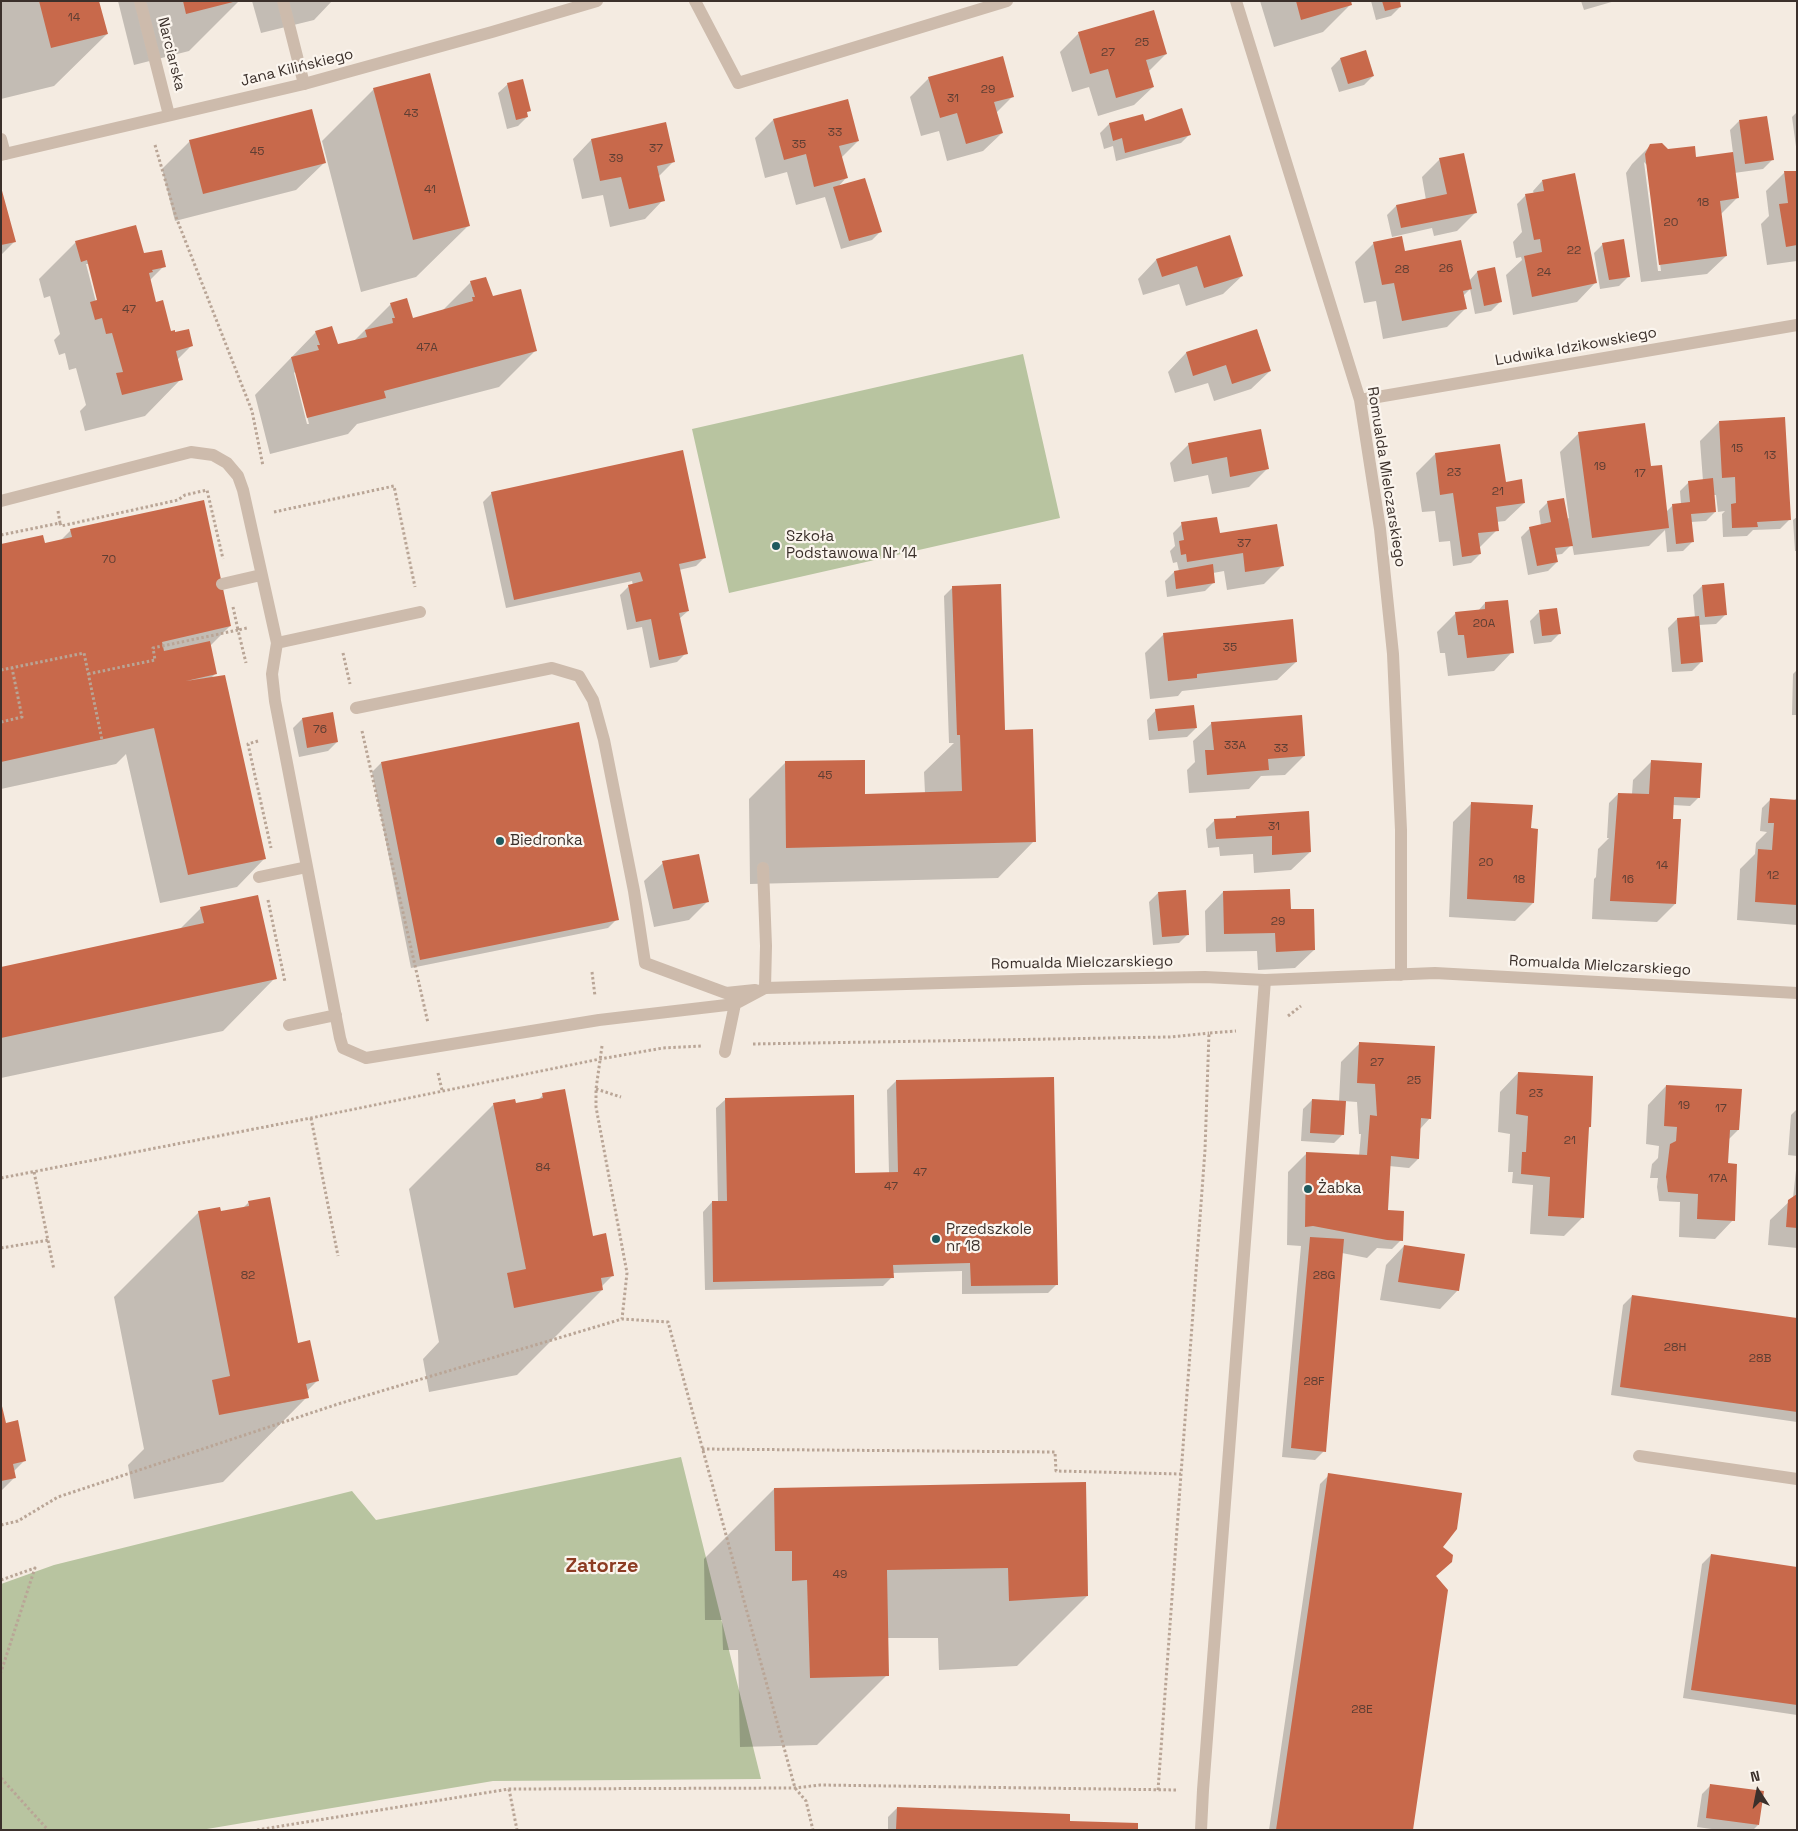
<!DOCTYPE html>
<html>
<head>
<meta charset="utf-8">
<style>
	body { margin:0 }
	#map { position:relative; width:1798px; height:1831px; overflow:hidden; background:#f4ebe1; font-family:"Space Grotesk",sans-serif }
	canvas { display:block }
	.frame { position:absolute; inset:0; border:2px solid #3b302b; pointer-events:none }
	.north { position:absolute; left:1733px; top:1766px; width:50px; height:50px; -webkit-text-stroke:4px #fbf5ee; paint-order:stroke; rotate:349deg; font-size:14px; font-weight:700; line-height:20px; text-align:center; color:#3b302b }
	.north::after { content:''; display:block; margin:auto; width:18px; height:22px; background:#3b302b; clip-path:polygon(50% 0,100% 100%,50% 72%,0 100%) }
</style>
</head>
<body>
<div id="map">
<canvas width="1798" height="1831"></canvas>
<div class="frame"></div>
<div class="north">N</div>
</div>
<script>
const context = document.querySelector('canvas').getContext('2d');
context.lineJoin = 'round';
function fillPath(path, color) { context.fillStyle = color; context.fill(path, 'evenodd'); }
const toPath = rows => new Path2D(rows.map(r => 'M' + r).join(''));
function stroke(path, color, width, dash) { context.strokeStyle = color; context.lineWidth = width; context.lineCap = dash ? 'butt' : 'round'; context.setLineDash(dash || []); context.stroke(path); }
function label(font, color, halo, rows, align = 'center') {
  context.font = font + ' "Space Grotesk",sans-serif'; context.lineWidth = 4.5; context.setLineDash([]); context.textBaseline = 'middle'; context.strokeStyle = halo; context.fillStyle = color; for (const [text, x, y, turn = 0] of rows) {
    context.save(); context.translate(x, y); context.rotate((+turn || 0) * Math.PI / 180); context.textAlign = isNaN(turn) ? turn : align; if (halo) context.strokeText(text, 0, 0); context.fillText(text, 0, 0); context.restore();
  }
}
const green = toPath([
	[1023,354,1060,518,729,593,692,429],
	[681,1457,761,1779,493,1781,201,1830,1,1830,1,1584,54,1565,352,1491,376,1520]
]);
const shadow = toPath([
	[1,1,98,1,107,34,54,86,1,99],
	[118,1,239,1,189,51,134,65],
	[252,1,332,1,314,20,261,33],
	[1260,1,1350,1,1351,4,1323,32,1274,47],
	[1371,1,1398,1,1400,7,1391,16,1376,20],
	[1581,1,1615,1,1584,10],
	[1079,33,1166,54,1148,72,1153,87,1134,105,1098,116,1089,87,1072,92,1060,52],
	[1340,59,1373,76,1364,85,1339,92,1331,68],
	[929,78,1013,96,996,113,1002,133,983,151,947,161,939,131,921,136,910,97],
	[508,84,529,110,526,113,527,117,518,126,507,129,498,93],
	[374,89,469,225,416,277,361,292,322,141],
	[1797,112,1797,154,1792,117],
	[773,120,858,141,841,158,846,178,837,188,881,231,872,240,841,249,825,197,796,205,787,172,765,178,755,138],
	[1739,121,1772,160,1763,169,1734,173,1737,198,1720,215,1726,256,1707,274,1641,282,1626,173,1632,164,1651,145,1695,159,1733,153,1730,130],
	[1644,162,1647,165,1661,271,1658,271],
	[1144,122,1190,134,1181,143,1116,161,1113,146,1104,149,1100,133,1109,124],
	[591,140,673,162,658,177,663,200,645,219,610,227,603,195,582,199,573,159],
	[190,141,324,163,296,190,175,221,162,169],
	[1440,159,1475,213,1457,231,1434,236,1432,228,1392,237,1387,215,1396,206,1426,200,1422,177],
	[1797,171,1797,261,1767,265,1761,224,1769,216,1766,191,1784,173],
	[1542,181,1595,283,1577,302,1513,315,1506,275,1522,260,1521,257,1516,258,1513,242,1522,232,1517,204,1526,195,1534,194,1533,191],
	[1,190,14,242,1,255],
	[1229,237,1242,276,1223,294,1186,306,1179,284,1143,295,1138,279,1156,260],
	[76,242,143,255,164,266,149,281,155,304,170,333,192,345,177,360,181,379,145,416,85,431,80,411,86,405,76,368,69,370,65,353,59,355,54,340,60,334,50,296,44,298,39,279],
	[86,264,89,264,100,306,97,306],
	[1374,243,1404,253,1469,281,1477,272,1494,268,1500,302,1491,311,1475,314,1470,289,1463,296,1466,308,1447,327,1383,339,1376,301,1364,303,1355,262],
	[1603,244,1628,277,1619,286,1600,289,1594,253],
	[471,282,492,298,536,350,499,387,357,424,348,434,270,454,255,395,316,332,337,346,354,341,391,304,412,319,442,311],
	[296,371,309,424,307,424,294,373],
	[1257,330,1270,371,1251,389,1214,401,1208,383,1175,393,1168,372,1186,353],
	[1719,422,1789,520,1780,529,1753,530,1747,536,1723,537,1722,514,1725,511,1718,512,1716,495,1714,495,1715,512,1706,521,1691,522,1692,542,1683,551,1667,552,1665,530,1649,546,1574,555,1572,544,1562,554,1555,555,1557,562,1548,571,1528,575,1521,537,1530,528,1541,526,1539,511,1548,502,1567,519,1569,518,1560,452,1579,433,1650,467,1666,512,1673,505,1681,504,1680,491,1689,482,1703,481,1700,441],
	[1189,444,1267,469,1249,487,1212,494,1208,475,1174,482,1170,463],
	[1499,446,1505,483,1524,503,1505,521,1496,522,1497,530,1479,548,1480,554,1471,563,1453,566,1450,541,1439,542,1435,511,1422,512,1416,473,1435,454],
	[492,493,705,557,696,566,679,570,688,611,679,619,686,653,677,662,650,668,642,627,627,630,620,595,629,586,633,585,632,581,506,608,483,502],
	[1797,517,1797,551,1795,551,1793,520],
	[1182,524,1219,535,1283,565,1264,584,1227,590,1224,571,1213,573,1214,582,1205,591,1167,597,1165,581,1174,572,1179,571,1177,562,1173,563,1170,551,1175,546,1173,533],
	[71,530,230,626,210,646,216,673,210,679,264,859,237,887,160,903,126,754,116,764,1,789,1,545,44,545,60,541],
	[1702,586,1725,615,1716,624,1698,625,1701,662,1692,671,1672,672,1668,628,1677,619,1695,618,1693,595],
	[953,587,1004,732,1034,841,998,878,750,884,749,799,786,762,864,795,925,793,924,772,954,743,949,743,944,596],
	[1485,603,1512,652,1494,671,1448,676,1445,653,1440,653,1437,632,1456,613,1478,611],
	[1539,612,1560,633,1551,642,1534,644,1530,621],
	[1163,635,1296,662,1277,680,1182,691,1178,696,1150,699,1145,653],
	[1797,670,1797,715,1792,715,1793,674],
	[1156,710,1196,728,1187,737,1149,740,1147,720],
	[302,719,337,742,328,751,299,757,293,728],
	[1212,723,1304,756,1285,775,1261,776,1249,789,1189,793,1187,770,1195,762,1193,741],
	[1652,761,1699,797,1690,806,1673,805,1672,820,1675,904,1657,922,1592,919,1594,879,1596,877,1598,849,1609,838,1607,838,1609,803,1618,794,1632,794,1633,780],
	[381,763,617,919,608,928,411,968,372,772],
	[1797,798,1797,925,1737,920,1740,869,1755,854,1756,843,1767,832,1760,831,1762,808,1771,799,1793,801],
	[1472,803,1530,828,1533,903,1515,921,1449,917,1453,822],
	[1236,817,1310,852,1291,870,1254,873,1253,854,1220,856,1219,847,1208,848,1206,829,1215,820,1234,819],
	[663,863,708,901,689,920,654,927,644,881],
	[1223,892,1290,911,1314,950,1295,968,1258,970,1257,951,1206,952,1205,911],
	[1158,893,1188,934,1179,943,1153,945,1149,902],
	[201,908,275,978,223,1031,1,1078,1,969,179,930],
	[1360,1043,1430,1118,1420,1129,1418,1159,1409,1168,1389,1166,1387,1212,1401,1240,1392,1249,1377,1248,1367,1258,1342,1253,1324,1451,1315,1460,1282,1457,1301,1246,1287,1245,1288,1172,1307,1153,1359,1156,1361,1134,1359,1134,1357,1102,1344,1101,1343,1134,1334,1143,1301,1141,1303,1109,1312,1100,1339,1101,1341,1062],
	[1518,1073,1590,1127,1587,1129,1582,1218,1564,1236,1530,1234,1533,1185,1512,1183,1513,1172,1508,1172,1510,1134,1498,1132,1500,1092],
	[896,1081,1057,1284,1048,1293,962,1294,962,1271,892,1273,892,1277,883,1286,705,1290,703,1212,712,1202,718,1202,716,1108,726,1099,854,1174,889,1173,887,1090],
	[1666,1086,1738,1130,1728,1140,1726,1164,1733,1220,1715,1239,1679,1237,1680,1202,1659,1201,1657,1187,1658,1178,1650,1178,1652,1164,1658,1158,1659,1146,1646,1144,1648,1105],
	[543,1095,592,1237,612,1276,601,1287,602,1290,517,1375,429,1392,423,1359,439,1342,409,1189,494,1104,515,1104,538,1100],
	[1797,1109,1797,1156,1788,1155,1791,1115],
	[1797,1161,1797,1248,1768,1245,1770,1220,1793,1198],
	[248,1203,297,1344,317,1381,306,1392,307,1397,223,1482,134,1499,128,1465,144,1449,114,1297,199,1212,220,1212,242,1209],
	[1404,1246,1458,1290,1440,1309,1380,1300,1386,1265],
	[1632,1296,1797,1319,1797,1422,1611,1395,1623,1305],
	[1,1404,5,1424,24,1461,13,1472,14,1478,1,1491],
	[1329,1475,1441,1548,1435,1577,1412,1830,1269,1830,1320,1484],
	[1085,1483,1087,1596,1017,1666,939,1670,938,1638,887,1638,887,1675,817,1745,740,1747,738,1650,723,1650,722,1620,705,1620,704,1559,774,1489],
	[1711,1555,1797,1568,1797,1715,1683,1698,1702,1564],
	[1711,1785,1758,1825,1753,1830,1719,1830,1697,1827,1702,1794],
	[897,1808,1068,1825,1137,1830,888,1830,888,1817]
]);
const building = toPath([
	[39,1,99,1,108,34,51,48],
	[183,1,233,1,233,2,186,14],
	[1296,1,1351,1,1352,5,1301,20],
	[1382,1,1400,1,1401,7,1385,11],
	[1154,10,1167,54,1146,60,1154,87,1116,98,1108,69,1090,74,1078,32],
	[1366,50,1374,76,1348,84,1340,58],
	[1003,56,1014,97,994,102,1003,133,966,144,957,113,940,118,928,77],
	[430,73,470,226,413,240,373,88],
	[523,79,531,111,527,112,528,117,516,120,507,83],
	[848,99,859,141,839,146,848,178,814,187,806,154,784,160,773,119],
	[1182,108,1191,135,1125,153,1122,138,1113,141,1109,123,1143,114,1145,121],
	[312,109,326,163,203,194,189,140],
	[1767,116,1774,160,1745,164,1739,120],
	[666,122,675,162,657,166,665,201,629,209,621,177,600,181,591,139],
	[1662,143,1668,149,1695,146,1696,157,1733,152,1739,198,1720,201,1727,256,1659,265,1645,154,1650,144],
	[1464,153,1477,213,1401,228,1396,205,1447,194,1439,158],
	[1784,171,1797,171,1797,245,1786,247,1779,204,1788,203],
	[1575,173,1597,283,1532,297,1524,256,1542,252,1540,239,1534,240,1525,194,1544,191,1542,180],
	[865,178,882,232,849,241,833,187],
	[1,187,16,242,1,245],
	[136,225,144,253,162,250,166,267,152,270,153,272,149,273,156,302,163,300,171,331,175,330,175,332,189,329,193,346,176,351,183,380,122,395,116,373,123,372,112,333,106,334,102,318,95,320,90,302,97,300,87,260,81,262,75,241],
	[1230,235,1243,276,1204,288,1197,266,1162,277,1156,259],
	[1402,236,1405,251,1461,240,1472,289,1463,291,1467,309,1402,321,1394,283,1382,285,1373,242],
	[1624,239,1630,277,1609,280,1602,243],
	[1495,267,1502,302,1484,306,1477,271],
	[486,277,493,296,521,289,537,351,384,391,386,398,307,418,291,357,319,350,317,345,320,345,315,331,332,326,338,344,367,337,365,330,393,323,392,318,395,318,390,303,407,298,413,318,473,301,472,297,475,297,470,281],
	[1257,329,1271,371,1232,384,1226,365,1193,376,1186,352],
	[1785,417,1791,520,1757,522,1758,527,1732,528,1731,504,1736,503,1735,477,1722,478,1719,421],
	[1645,423,1651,466,1662,465,1669,528,1592,538,1578,432],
	[1261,429,1269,469,1230,477,1227,457,1192,464,1188,443],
	[1500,444,1506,482,1522,479,1525,503,1496,507,1499,531,1478,533,1481,554,1462,557,1453,493,1440,495,1435,453],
	[683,450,706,558,679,564,689,611,679,613,688,654,659,660,651,619,636,622,628,585,643,581,640,572,514,600,491,492],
	[1713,478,1716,512,1691,514,1694,542,1676,544,1672,504,1690,502,1688,481],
	[1564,498,1573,546,1555,548,1558,562,1537,566,1529,527,1551,522,1547,501],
	[204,500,231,626,162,642,164,651,210,641,217,674,186,681,225,675,266,859,188,875,154,728,1,762,1,544,43,535,45,543,72,537,70,529],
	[1217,517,1220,533,1277,524,1284,566,1245,572,1243,553,1187,562,1186,554,1181,555,1179,541,1184,540,1181,522],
	[1213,564,1215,583,1176,589,1174,571],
	[1724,583,1727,615,1705,617,1702,585],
	[1001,584,1005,730,1033,729,1036,842,786,848,785,761,865,760,865,794,962,791,960,735,957,735,952,586],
	[1508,600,1514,653,1467,658,1464,635,1458,635,1455,612,1485,609,1485,602],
	[1557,608,1561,634,1542,636,1539,610],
	[1699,616,1703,662,1681,664,1677,618],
	[1293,619,1297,662,1197,674,1197,678,1168,681,1163,633],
	[1194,705,1197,728,1158,731,1155,709],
	[333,712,338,742,307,748,302,718],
	[1302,715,1305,756,1268,759,1269,770,1207,775,1205,750,1214,750,1211,722],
	[579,722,619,920,420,960,381,762],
	[1651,760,1702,763,1700,798,1674,797,1673,819,1681,819,1676,904,1610,901,1618,793,1649,794],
	[1770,798,1797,800,1797,905,1755,902,1758,849,1772,850,1774,823,1768,823],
	[1471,802,1533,805,1531,828,1538,829,1534,903,1467,899],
	[1309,811,1311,852,1272,855,1272,836,1216,839,1214,819,1236,818,1236,816],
	[699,854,709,902,673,909,662,861],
	[1290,889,1291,909,1314,909,1315,950,1276,952,1275,933,1224,934,1223,891],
	[1186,890,1189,935,1162,937,1158,892],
	[258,895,277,979,1,1038,1,967,204,923,200,907],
	[1359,1042,1435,1046,1431,1119,1421,1118,1419,1159,1391,1156,1388,1210,1404,1211,1403,1241,1387,1240,1313,1226,1305,1227,1306,1152,1367,1155,1370,1115,1377,1116,1375,1084,1357,1083],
	[1518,1072,1593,1076,1591,1127,1589,1127,1584,1218,1548,1216,1550,1177,1521,1174,1522,1152,1526,1152,1528,1116,1516,1114],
	[1054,1077,1058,1285,971,1286,970,1263,893,1265,894,1278,713,1282,712,1201,727,1201,725,1098,854,1095,855,1173,898,1172,896,1080],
	[1666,1085,1742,1089,1739,1130,1730,1130,1728,1163,1737,1164,1735,1221,1697,1219,1698,1194,1668,1192,1666,1177,1670,1144,1676,1141,1677,1127,1664,1126],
	[565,1089,593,1236,606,1233,614,1276,601,1278,603,1290,514,1308,507,1273,526,1269,493,1103,515,1099,516,1103,543,1098,542,1093],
	[1312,1099,1346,1101,1344,1135,1310,1133],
	[1797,1194,1797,1228,1786,1227,1788,1200],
	[270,1197,298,1343,310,1340,319,1381,306,1384,309,1398,219,1415,212,1380,230,1376,198,1211,220,1207,221,1211,249,1206,248,1201],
	[1310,1237,1344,1239,1326,1452,1291,1448],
	[1404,1245,1465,1254,1459,1291,1398,1282],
	[1632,1295,1797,1318,1797,1412,1620,1387],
	[1,1402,6,1423,18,1420,26,1461,13,1464,16,1478,1,1481],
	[1328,1473,1462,1493,1457,1529,1443,1547,1453,1555,1452,1562,1436,1576,1448,1590,1413,1830,1276,1830],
	[1086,1482,1088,1596,1009,1601,1008,1568,887,1570,889,1676,810,1678,807,1580,792,1581,792,1551,775,1551,774,1488],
	[1711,1554,1797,1567,1797,1705,1691,1690],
	[1710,1784,1764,1791,1759,1825,1706,1818],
	[897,1807,1070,1814,1070,1821,1138,1823,1138,1830,896,1830]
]);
const path = toPath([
	[155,145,176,217,252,411,263,466],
	[58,511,60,523],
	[274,512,394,486,415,587],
	[1,535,60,523,61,526,178,500,185,495,207,490,223,559],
	[233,607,238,630,247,628],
	[343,653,350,684],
	[1,670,84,653,102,740],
	[88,674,155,660,153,648,238,630,246,663],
	[1,722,22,717,12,668],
	[362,731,428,1023],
	[258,741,248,744,271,848],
	[268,900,285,982],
	[592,972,595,996],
	[1288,1016,1301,1006],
	[753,1044,1170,1037,1209,1033],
	[602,1046,596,1089,596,1107,627,1273,622,1319],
	[438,1073,442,1090],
	[596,1089,621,1097],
	[311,1118,338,1256],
	[34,1172,54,1270],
	[1,1178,311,1118,600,1059,663,1048,701,1046],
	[1,1248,49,1240],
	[702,1449,1055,1452,1056,1471,1181,1474,1205,1150,1209,1033,1236,1031],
	[1,1525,18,1521,58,1497,338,1404,622,1319,668,1322,795,1788,806,1801,813,1830],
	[1,1580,35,1568,1,1672],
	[1,1778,48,1830],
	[509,1789,517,1830],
	[1158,1790,1181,1474],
	[257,1830,509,1789,795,1788,820,1785,1178,1790]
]);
const lane = toPath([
	[140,1,169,115],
	[283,1,304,84],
	[695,1,738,83,1007,1],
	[1,139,5,154],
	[1,501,191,452,213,455,227,463,238,476,243,490,277,643,272,674,275,701,340,1038,343,1048,366,1058,599,1020,735,1004,765,988],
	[222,584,261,575],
	[277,643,420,612],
	[356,708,552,668,579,676,593,700,604,740,634,891,645,963,726,993,755,990],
	[763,868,766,946,765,988],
	[259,877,307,867],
	[289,1025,336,1015],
	[725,1052,735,1004],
	[1639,1456,1797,1479],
	[1201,1830,1203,1790,1265,980]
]);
const street = toPath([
	[1236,1,1360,400,1380,529,1393,654,1401,830,1401,975],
	[1,155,304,84,492,32,597,1],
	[1360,400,1797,325],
	[765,988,1083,979,1205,977,1265,980,1435,973,1797,993]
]);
const markers = [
	[776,546,5,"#1f5a5e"],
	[500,841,5,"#1f5a5e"],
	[1308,1189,5,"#1f5a5e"],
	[936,1239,5,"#1f5a5e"]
];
const numberNames = [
	["14",74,18],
	["25",1142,43],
	["27",1108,53],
	["29",988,90],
	["31",953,99],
	["43",411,114],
	["33",835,133],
	["35",799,145],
	["37",656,149],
	["45",257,152],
	["39",616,159],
	["41",430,190],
	["18",1703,203],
	["20",1671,223],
	["22",1574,251],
	["26",1446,269],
	["28",1402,270],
	["24",1544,273],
	["47",129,310],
	["47A",427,348],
	["15",1737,449],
	["13",1770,456],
	["19",1600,467],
	["23",1454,473],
	["17",1640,474],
	["21",1498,492],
	["37",1244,544],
	["70",109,560],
	["20A",1484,624],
	["35",1230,648],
	["76",320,730],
	["33A",1235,746],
	["33",1281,749],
	["45",825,776],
	["31",1274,827],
	["20",1486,863],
	["14",1662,866],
	["12",1773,876],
	["18",1519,880],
	["16",1628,880],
	["29",1278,922],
	["27",1377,1063],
	["25",1414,1081],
	["23",1536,1094],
	["19",1684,1106],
	["17",1721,1109],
	["21",1570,1141],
	["84",543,1168],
	["47",920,1173],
	["17A",1718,1179],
	["47",891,1187],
	["82",248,1276],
	["28G",1324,1276],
	["28H",1675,1348],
	["28B",1760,1359],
	["28F",1314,1382],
	["49",840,1575],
	["28E",1362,1710]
];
const streetNames = [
	["Narciarska",171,54,76],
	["Jana Kilińskiego",297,68,-14],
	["Ludwika Idzikowskiego",1576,347,-10],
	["Romualda Mielczarskiego",1386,477,81],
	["Romualda Mielczarskiego",1082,963,-1],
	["Romualda Mielczarskiego",1600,966,3]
];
const poiNames = [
	["Szkoła",786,537],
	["Podstawowa Nr 14",786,554],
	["Biedronka",510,841],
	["Żabka",1318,1189],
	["Przedszkole",946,1230],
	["nr 18",946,1247]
];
const districtNames = [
	["Zatorze",602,1567]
];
fillPath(green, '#b8c4a0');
fillPath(shadow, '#0003');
fillPath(building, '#c8694b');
stroke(path, '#b9a596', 3, [2.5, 2.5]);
stroke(lane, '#cdbbac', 12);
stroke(street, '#cdbbac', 12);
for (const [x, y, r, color] of markers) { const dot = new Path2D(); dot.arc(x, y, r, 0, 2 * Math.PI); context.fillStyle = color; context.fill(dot); stroke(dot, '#fbf5ee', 2); }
label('12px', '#5e3e33', null, numberNames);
label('15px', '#3b302b', '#fbf5ee', streetNames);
label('15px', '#3b302b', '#fbf5ee', poiNames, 'left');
label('bold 20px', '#8c3b22', '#fbf5ee', districtNames);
</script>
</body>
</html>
